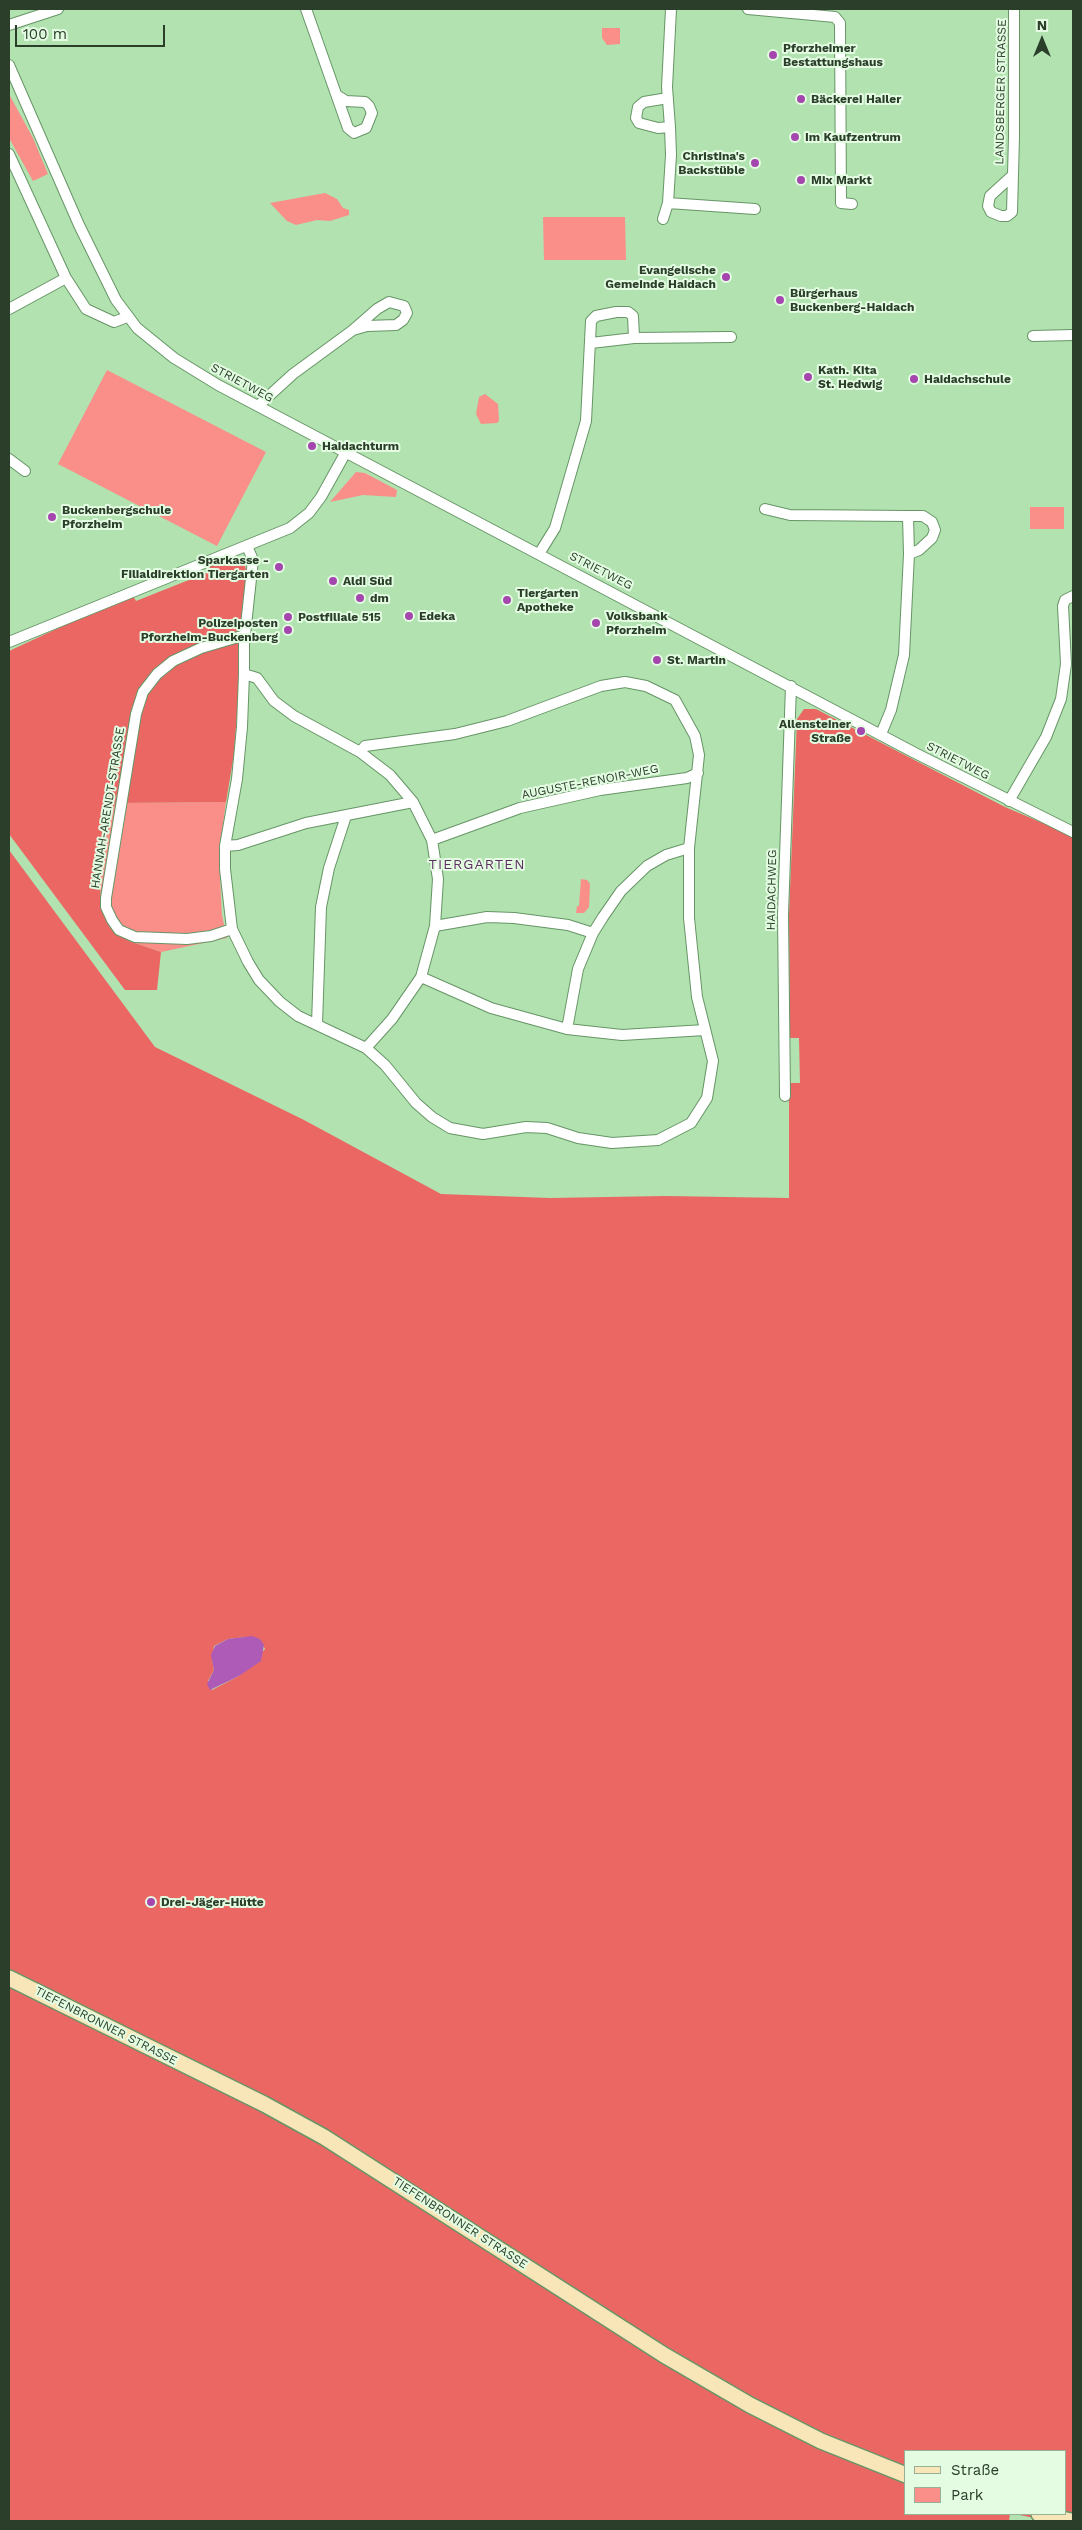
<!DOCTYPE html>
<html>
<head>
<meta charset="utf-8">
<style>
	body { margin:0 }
	#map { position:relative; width:1082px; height:2530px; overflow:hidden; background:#b1e2b0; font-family:"Work Sans",sans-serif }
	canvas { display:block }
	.frame { position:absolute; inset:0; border:10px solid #2b3e2a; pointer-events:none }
	.legend { position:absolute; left:904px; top:2450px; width:162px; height:65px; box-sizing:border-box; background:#e3fce2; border:1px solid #99b098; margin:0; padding:6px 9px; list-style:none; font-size:15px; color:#2b3e2a }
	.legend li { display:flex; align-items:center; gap:10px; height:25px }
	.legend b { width:25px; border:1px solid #99b098 }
	.north { position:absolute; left:1017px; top:15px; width:50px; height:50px; -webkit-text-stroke:4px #e3fce2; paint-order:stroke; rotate:0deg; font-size:14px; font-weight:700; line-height:20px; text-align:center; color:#2b3e2a }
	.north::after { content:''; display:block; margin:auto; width:18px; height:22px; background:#2b3e2a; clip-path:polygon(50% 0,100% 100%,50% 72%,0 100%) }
	.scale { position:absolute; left:15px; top:25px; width:150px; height:22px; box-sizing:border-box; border:2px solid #2b3e2a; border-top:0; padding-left:6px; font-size:15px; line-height:18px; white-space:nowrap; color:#2b3e2a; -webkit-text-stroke:4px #e3fce2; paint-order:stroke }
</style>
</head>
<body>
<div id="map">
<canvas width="1082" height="2530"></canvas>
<div class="frame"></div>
<ul class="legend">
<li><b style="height:6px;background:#f8e6b9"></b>Straße</li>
<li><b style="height:14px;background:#fa8f8a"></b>Park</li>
</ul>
<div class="north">N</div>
<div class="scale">100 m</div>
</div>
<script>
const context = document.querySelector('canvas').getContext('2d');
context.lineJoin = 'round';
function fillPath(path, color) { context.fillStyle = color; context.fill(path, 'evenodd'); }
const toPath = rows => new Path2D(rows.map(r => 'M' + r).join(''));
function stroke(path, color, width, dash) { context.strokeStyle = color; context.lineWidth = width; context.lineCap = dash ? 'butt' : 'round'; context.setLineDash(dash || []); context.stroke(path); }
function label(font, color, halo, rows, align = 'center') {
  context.font = font + ' "Work Sans",sans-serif'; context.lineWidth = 4; context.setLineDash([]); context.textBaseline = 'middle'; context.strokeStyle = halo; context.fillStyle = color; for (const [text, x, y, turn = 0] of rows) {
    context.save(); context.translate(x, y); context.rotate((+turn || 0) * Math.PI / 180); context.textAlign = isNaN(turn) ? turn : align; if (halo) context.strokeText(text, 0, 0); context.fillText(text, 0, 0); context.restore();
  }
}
const green = toPath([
	[602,28,620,28,620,44,607,45,602,38],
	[9,94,33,138,48,174,33,181,9,138],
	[325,193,337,199,343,208,349,210,349,215,330,221,317,220,296,225,287,221,270,203],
	[543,217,625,217,626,260,544,260],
	[107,370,266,452,217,546,58,464],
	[485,394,498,404,499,421,497,423,481,424,476,414,479,397],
	[356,472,365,473,397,490,396,497,363,495,330,502],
	[1030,507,1064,507,1064,529,1030,529],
	[226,802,221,839,220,879,222,915,227,938,161,952,129,941,110,928,101,903,99,872,115,803],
	[581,879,587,880,590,884,589,907,584,913,576,913,577,906,579,906]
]);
const forest = toPath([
	[233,556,244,562,247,574,234,754,226,802,115,803,99,872,101,903,110,928,129,941,161,952,157,990,125,990,9,834,9,651,132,594,136,601,209,572,208,565],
	[804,709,816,709,1005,807,1073,836,1073,2521,1048,2521,1015,2514,1066,2514,1066,2451,906,2451,906,2514,1010,2514,1009,2521,9,2521,9,850,155,1047,304,1120,441,1194,550,1198,665,1196,789,1198,789,1083,800,1083,799,1038,790,1038,789,915,797,719],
	[246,1637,260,1639,265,1649,239,1676,212,1690,208,1681,214,1670,212,1659,214,1646,228,1639]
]);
const water = toPath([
	[252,1636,260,1639,264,1645,261,1661,239,1676,210,1690,207,1684,214,1670,211,1655,215,1646,228,1639]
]);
const street = toPath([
	[306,9,348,128,354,133,366,128,372,113,369,106,365,102,346,101,338,96],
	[748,9,835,17,840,23,841,203,852,204],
	[9,25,58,9],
	[9,65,79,225,116,300,137,328,174,358,218,385,915,753,1073,832],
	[668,98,644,102,638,107,636,118,639,123,658,128,670,127,667,87,671,9],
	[9,154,66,278,86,309,114,322,127,317],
	[1012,176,990,196,988,206,991,212,1001,216,1007,216,1012,212,1014,137,1014,9],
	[668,203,755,209],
	[663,219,668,203,671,155,670,127],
	[9,309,66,278],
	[1033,336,1073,335],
	[634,338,731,337],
	[259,405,293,374,353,330,367,326,396,325,403,320,407,313,404,306,389,302,377,309,353,330],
	[9,459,25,471],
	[765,509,790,515,908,516,909,554,904,655,891,710,881,734],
	[908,516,923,516,932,522,935,530,932,538,919,550,909,554],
	[539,554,555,528,586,421,591,321,596,316,616,312,628,312,633,316,634,338,591,343],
	[9,642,290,528,309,513,321,497,346,452],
	[244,674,257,678,274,701,294,716,360,752,365,746,455,734,507,721,601,686,625,682,646,686,675,700,695,736,699,755,689,848,689,918,697,997,713,1061,707,1098,691,1123,658,1140,612,1143,578,1138,547,1128,526,1127,483,1134,450,1128,432,1117,416,1103,385,1065,366,1048,298,1016,280,1002,259,980,248,962,232,929,225,869,225,846,237,779,242,727,244,674,244,644,253,560,247,546],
	[360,752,390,775,413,802,432,840,438,879,435,926,421,977,392,1019,366,1048],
	[1009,801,1046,737,1061,699,1066,664,1063,606,1065,600,1073,596],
	[432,840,520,808,600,790,687,778,698,773],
	[225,846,238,845,306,823,413,802],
	[435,926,487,917,514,918,568,925,593,933],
	[232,929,211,936,187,939,135,937,119,930,112,920,106,907,106,898,136,714,143,692,157,674,173,661,201,648,245,635],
	[421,977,491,1008,567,1029,622,1035,705,1030],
	[317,1024,321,907,329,868,346,816],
	[567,1029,578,969,593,933,603,917,621,891,647,866,666,855,689,848],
	[785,1096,783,914,791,686]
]);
const secondary = toPath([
	[9,1978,264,2104,324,2137,664,2355,750,2405,821,2441,906,2475],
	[1039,2514,1071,2521]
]);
const markers = [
	[773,55,5,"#a546ae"],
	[801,99,5,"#a546ae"],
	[795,137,5,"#a546ae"],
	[755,163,5,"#a546ae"],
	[801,180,5,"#a546ae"],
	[726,277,5,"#a546ae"],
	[780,300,5,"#a546ae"],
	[808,377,5,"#a546ae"],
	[914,379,5,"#a546ae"],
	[312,446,5,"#a546ae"],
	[52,517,5,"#a546ae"],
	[279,567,5,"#a546ae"],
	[333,581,5,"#a546ae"],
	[360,598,5,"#a546ae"],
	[507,600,5,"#a546ae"],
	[409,616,5,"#a546ae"],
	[288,617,5,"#a546ae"],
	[596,623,5,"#a546ae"],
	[288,630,5,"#a546ae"],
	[657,660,5,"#a546ae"],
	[861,731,5,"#a546ae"],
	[151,1902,5,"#a546ae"]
];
const poiNames = [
	["Pforzheimer",783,48],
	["Bestattungshaus",783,62],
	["Bäckerei Hailer",811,99],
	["Im Kaufzentrum",805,137],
	["Christina's",745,156,"right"],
	["Backstüble",745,170,"right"],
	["Mix Markt",811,180],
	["Evangelische",716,270,"right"],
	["Gemeinde Haidach",716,284,"right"],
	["Bürgerhaus",790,293],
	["Buckenberg-Haidach",790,307],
	["Kath. Kita",818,370],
	["St. Hedwig",818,384],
	["Haidachschule",924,379],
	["Haidachturm",322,446],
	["Buckenbergschule",62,510],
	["Pforzheim",62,524],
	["Sparkasse -",269,560,"right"],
	["Filialdirektion Tiergarten",269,574,"right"],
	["Aldi Süd",343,581],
	["Tiergarten",517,593],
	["Apotheke",517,607],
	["dm",370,598],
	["Edeka",419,616],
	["Volksbank",606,616],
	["Pforzheim",606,630],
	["Postfiliale 515",298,617],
	["Polizeiposten",278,623,"right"],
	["Pforzheim-Buckenberg",278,637,"right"],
	["St. Martin",667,660],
	["Allensteiner",851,724,"right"],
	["Straße",851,738,"right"],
	["Drei-Jäger-Hütte",161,1902]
];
const streetNames = [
	["LANDSBERGER STRASSE",1001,92,-89],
	["STRIETWEG",242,383,28],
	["STRIETWEG",601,571,27],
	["STRIETWEG",958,761,27],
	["AUGUSTE-RENOIR-WEG",590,782,-11],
	["HANNAH-ARENDT-STRASSE",108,808,-81],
	["HAIDACHWEG",772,890,-89],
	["TIEFENBRONNER STRASSE",106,2026,27],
	["TIEFENBRONNER STRASSE",460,2223,33]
];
const neighbourhoodNames = [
	["TIERGARTEN",477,865]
];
fillPath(green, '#fa8f8a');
fillPath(forest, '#ea6764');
fillPath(water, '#ae5ab7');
stroke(street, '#679566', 12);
stroke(secondary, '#679566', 18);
stroke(street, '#fff', 10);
stroke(secondary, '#f8e6b9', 15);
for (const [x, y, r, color] of markers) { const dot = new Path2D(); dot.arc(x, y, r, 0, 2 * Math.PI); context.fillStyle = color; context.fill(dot); stroke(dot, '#e3fce2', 2); }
label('bold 12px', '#2b3e2a', '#e3fce2', poiNames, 'left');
label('12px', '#2b3e2a', '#e3fce2', streetNames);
context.letterSpacing = '1px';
label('14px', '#5d2e61', '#e3fce2', neighbourhoodNames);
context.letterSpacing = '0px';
</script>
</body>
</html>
